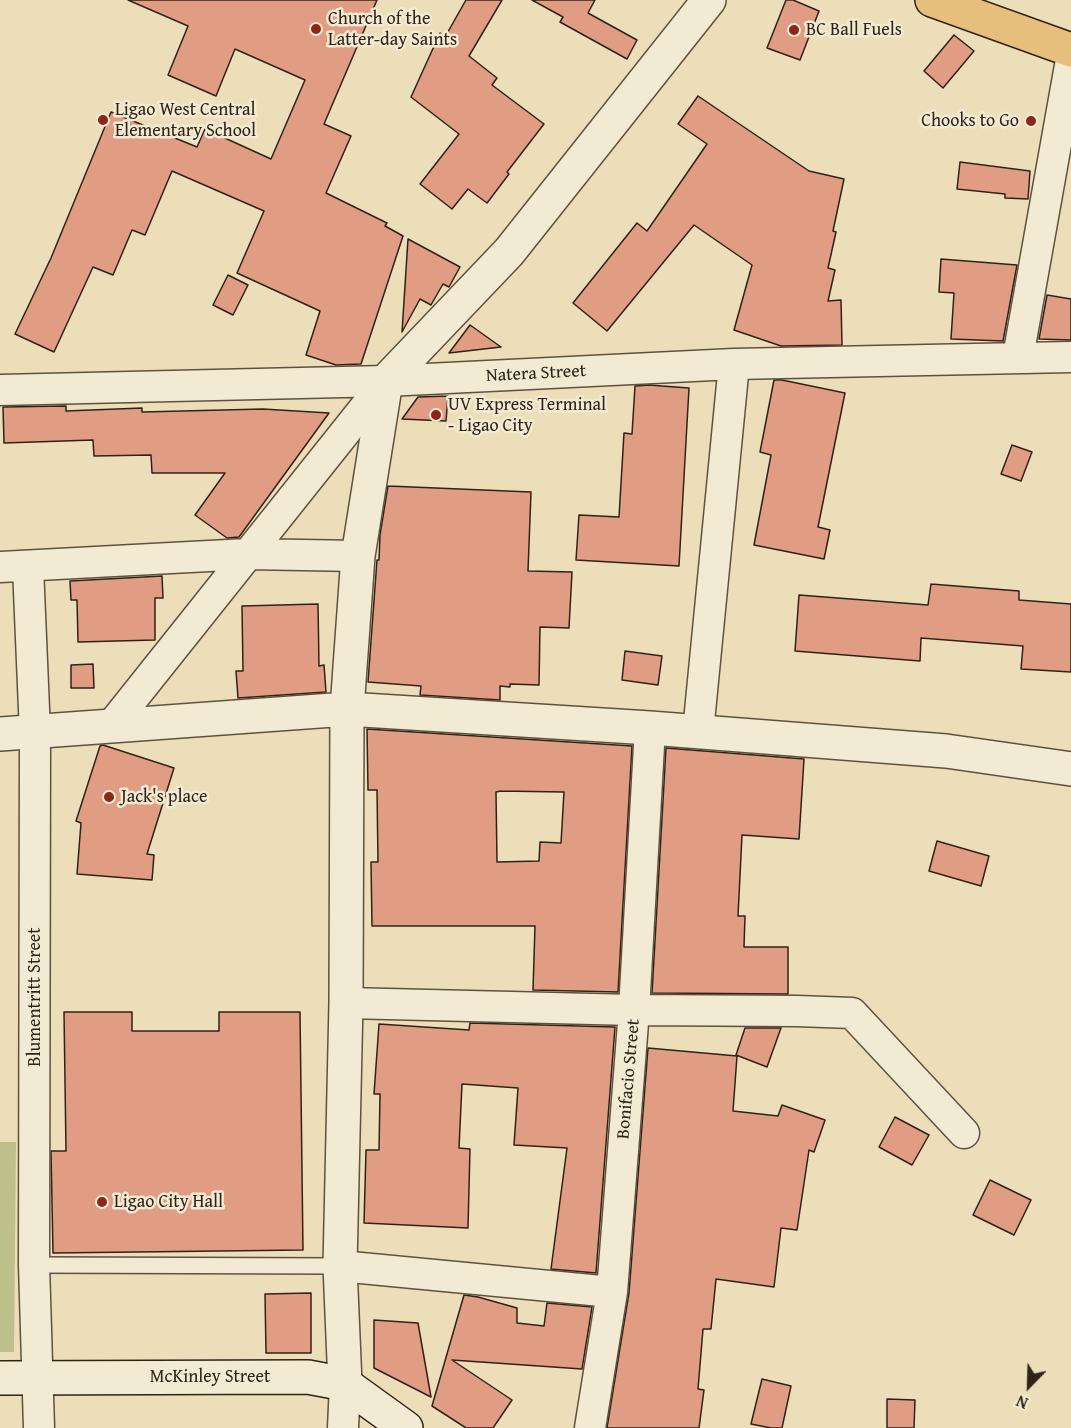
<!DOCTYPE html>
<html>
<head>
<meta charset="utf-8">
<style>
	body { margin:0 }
	#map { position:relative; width:1071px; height:1428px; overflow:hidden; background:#ebdeb9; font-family:"Gentium Book Plus",serif }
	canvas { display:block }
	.north { position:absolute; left:999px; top:1356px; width:60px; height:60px; -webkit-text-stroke:4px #f2ead2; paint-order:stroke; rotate:203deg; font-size:16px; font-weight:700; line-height:24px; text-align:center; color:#302217 }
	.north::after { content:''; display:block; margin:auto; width:21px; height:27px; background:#302217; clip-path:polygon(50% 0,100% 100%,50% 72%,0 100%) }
</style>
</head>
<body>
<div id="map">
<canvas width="1071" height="1428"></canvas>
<div class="north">N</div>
</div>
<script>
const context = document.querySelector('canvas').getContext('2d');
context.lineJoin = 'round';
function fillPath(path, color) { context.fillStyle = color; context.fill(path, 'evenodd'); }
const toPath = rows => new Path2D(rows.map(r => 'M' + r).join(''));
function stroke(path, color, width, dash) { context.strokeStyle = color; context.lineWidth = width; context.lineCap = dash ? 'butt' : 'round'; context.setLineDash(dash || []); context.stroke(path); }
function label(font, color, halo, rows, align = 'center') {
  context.font = font + ' "Gentium Book Plus",serif'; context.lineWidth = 5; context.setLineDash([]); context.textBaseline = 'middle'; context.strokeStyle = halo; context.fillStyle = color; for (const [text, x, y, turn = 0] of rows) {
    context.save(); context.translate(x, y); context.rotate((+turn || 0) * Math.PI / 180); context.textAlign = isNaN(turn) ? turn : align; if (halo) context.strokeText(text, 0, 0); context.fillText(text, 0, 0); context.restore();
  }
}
const green = toPath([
	[0,1142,16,1142,14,1352,0,1352]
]);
const building = toPath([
	[128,0,377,0,324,124,351,136,326,193,387,223,385,226,403,236,361,364,336,365,306,355,320,311,237,273,264,211,172,171,145,235,132,230,113,275,93,267,54,352,15,334,51,258,111,112,197,147,205,129,271,159,305,80,235,49,216,96,168,75,188,26,128,0],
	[466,0,502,0,469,56,497,78,492,85,544,124,507,172,509,174,487,203,468,189,452,209,420,184,459,134,411,97,440,33,445,37,466,0],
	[532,0,595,0,588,13,637,40,627,59,560,22,563,17,532,0],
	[786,0,793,0,819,11,800,60,767,48,786,0],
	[954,35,974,51,943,88,924,71,954,35],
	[698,96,809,171,844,179,833,231,836,232,828,268,835,270,828,301,841,300,842,345,781,346,734,330,752,265,694,225,607,331,573,303,637,223,647,231,707,144,678,124,698,96],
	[960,162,1030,171,1028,199,1005,198,1005,194,957,189,960,162],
	[408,239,460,267,449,287,443,284,431,305,420,299,402,332,408,239],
	[941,259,1017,265,1003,341,951,339,954,293,939,292,941,259],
	[228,275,248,285,233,315,213,305,228,275],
	[1047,295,1071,299,1071,340,1039,339,1047,295],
	[470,325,501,347,449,353,470,325],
	[774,380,782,380,845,393,818,527,830,530,824,559,754,545,771,455,760,452,774,380],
	[649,385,689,388,679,566,576,560,579,515,619,517,624,433,632,434,635,386,649,385],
	[448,396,446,421,402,419,418,397,448,396],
	[66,406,66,411,142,408,142,412,263,409,329,413,239,537,227,538,195,515,225,473,152,473,151,455,94,456,93,440,4,443,3,407,66,406],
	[1012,445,1032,452,1021,481,1001,474,1012,445],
	[388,486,531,492,528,571,572,572,569,628,540,627,539,685,510,684,510,687,500,686,500,700,420,695,421,686,368,682,377,560,379,560,380,535,388,486],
	[162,576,163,598,155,598,155,640,78,642,77,600,71,600,70,581,162,576],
	[931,584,1019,591,1019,600,1071,604,1071,672,1021,669,1023,646,921,638,920,661,795,651,799,595,928,605,931,584],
	[318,604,319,666,324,665,326,692,238,698,236,671,243,671,242,606,318,604],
	[625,651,662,656,658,685,622,680,625,651],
	[93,664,94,688,71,688,71,665,93,664],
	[367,729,632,746,618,992,533,990,535,926,372,926,371,862,378,862,377,790,368,790,367,729],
	[501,791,564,792,561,843,540,842,539,861,497,862,496,792,501,791],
	[103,745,174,768,147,854,154,855,152,880,77,874,81,823,76,821,100,746,103,745],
	[666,748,804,759,799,839,742,835,738,916,745,916,744,947,788,947,788,994,652,993,666,748],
	[937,841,989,856,981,886,929,871,937,841],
	[64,1012,132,1012,132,1031,219,1031,219,1012,300,1012,303,1250,53,1253,51,1151,66,1151,64,1012],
	[470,1023,615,1027,596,1273,551,1269,567,1148,514,1145,518,1088,462,1084,459,1148,470,1149,468,1228,364,1223,366,1150,379,1150,380,1094,374,1094,379,1024,469,1030,470,1023],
	[745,1028,781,1028,767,1067,736,1055,745,1028],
	[648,1048,737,1056,733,1111,778,1116,782,1105,825,1120,814,1152,809,1150,797,1230,781,1228,774,1287,716,1279,711,1329,703,1329,698,1389,704,1390,699,1428,607,1428,629,1293,648,1048],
	[895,1117,929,1135,912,1165,879,1147,895,1117],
	[990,1180,1031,1200,1014,1235,973,1215,990,1180],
	[311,1293,311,1353,266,1353,265,1294,311,1293],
	[464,1295,478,1297,517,1308,517,1323,544,1326,547,1303,592,1307,582,1369,452,1360,512,1400,493,1428,466,1428,432,1406,464,1295],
	[374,1320,418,1323,431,1397,374,1368,374,1320],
	[762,1379,791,1386,782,1428,771,1428,751,1424,762,1379],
	[887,1399,915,1400,914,1428,887,1428,887,1399]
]);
const service = toPath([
	[34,1265,340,1266]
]);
const minor = toPath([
	[1018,357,1071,60],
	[0,390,386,381,734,364,1071,357],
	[0,567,247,554,358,556],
	[28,567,35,733,34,1265,39,1428],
	[111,726,386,381],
	[698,732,734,364],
	[346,1003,634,1010,797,1011,852,1013,964,1133],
	[340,1266,612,1292],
	[343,1428,345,1384],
	[590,1428,612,1292,634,1010,650,728]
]);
const tertiary = toPath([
	[0,734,347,709,650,728,946,751,1071,769],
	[345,1384,340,1266,346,1003,347,709,358,556,386,381,509,252,709,0]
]);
const secondary = toPath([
	[0,1378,308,1377,345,1384,406,1428]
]);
const trunk = toPath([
	[932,0,1071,50]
]);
const markers = [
	[316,29,6,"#8f2418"],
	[794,30,6,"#8f2418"],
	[103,120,6,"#8f2418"],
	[1031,121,6,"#8f2418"],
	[436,415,6,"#8f2418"],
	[109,797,6,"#8f2418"],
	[102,1202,6,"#8f2418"]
];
const poiNames = [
	["Church of the",328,19],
	["Latter-day Saints",328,40],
	["BC Ball Fuels",806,30],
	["Ligao West Central",115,110],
	["Elementary School",115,131],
	["Chooks to Go",1019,121,"right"],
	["UV Express Terminal",448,405],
	["- Ligao City",448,426],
	["Jack's place",121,797],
	["Ligao City Hall",114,1202]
];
const streetNames = [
	["Natera Street",536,374,-3],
	["Blumentritt Street",35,997,-90],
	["Bonifacio Street",629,1079,-85],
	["McKinley Street",210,1377]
];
fillPath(green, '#bdc08b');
fillPath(building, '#e09d84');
stroke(building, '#302217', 1.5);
stroke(service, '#5f5140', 18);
stroke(minor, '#5f5140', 33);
stroke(tertiary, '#5f5140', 36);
stroke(secondary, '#302217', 36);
stroke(trunk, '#302217', 36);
stroke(service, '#f2ead2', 15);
stroke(minor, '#f2ead2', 30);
stroke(tertiary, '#f2ead2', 33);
stroke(secondary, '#f2ead2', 33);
stroke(trunk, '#e6bf7c', 33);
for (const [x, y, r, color] of markers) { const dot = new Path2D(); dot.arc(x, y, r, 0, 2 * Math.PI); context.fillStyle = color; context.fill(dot); stroke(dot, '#f2ead2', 2); }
label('18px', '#302217', '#f2ead2', poiNames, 'left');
label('18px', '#302217', '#f2ead2', streetNames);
</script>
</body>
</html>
